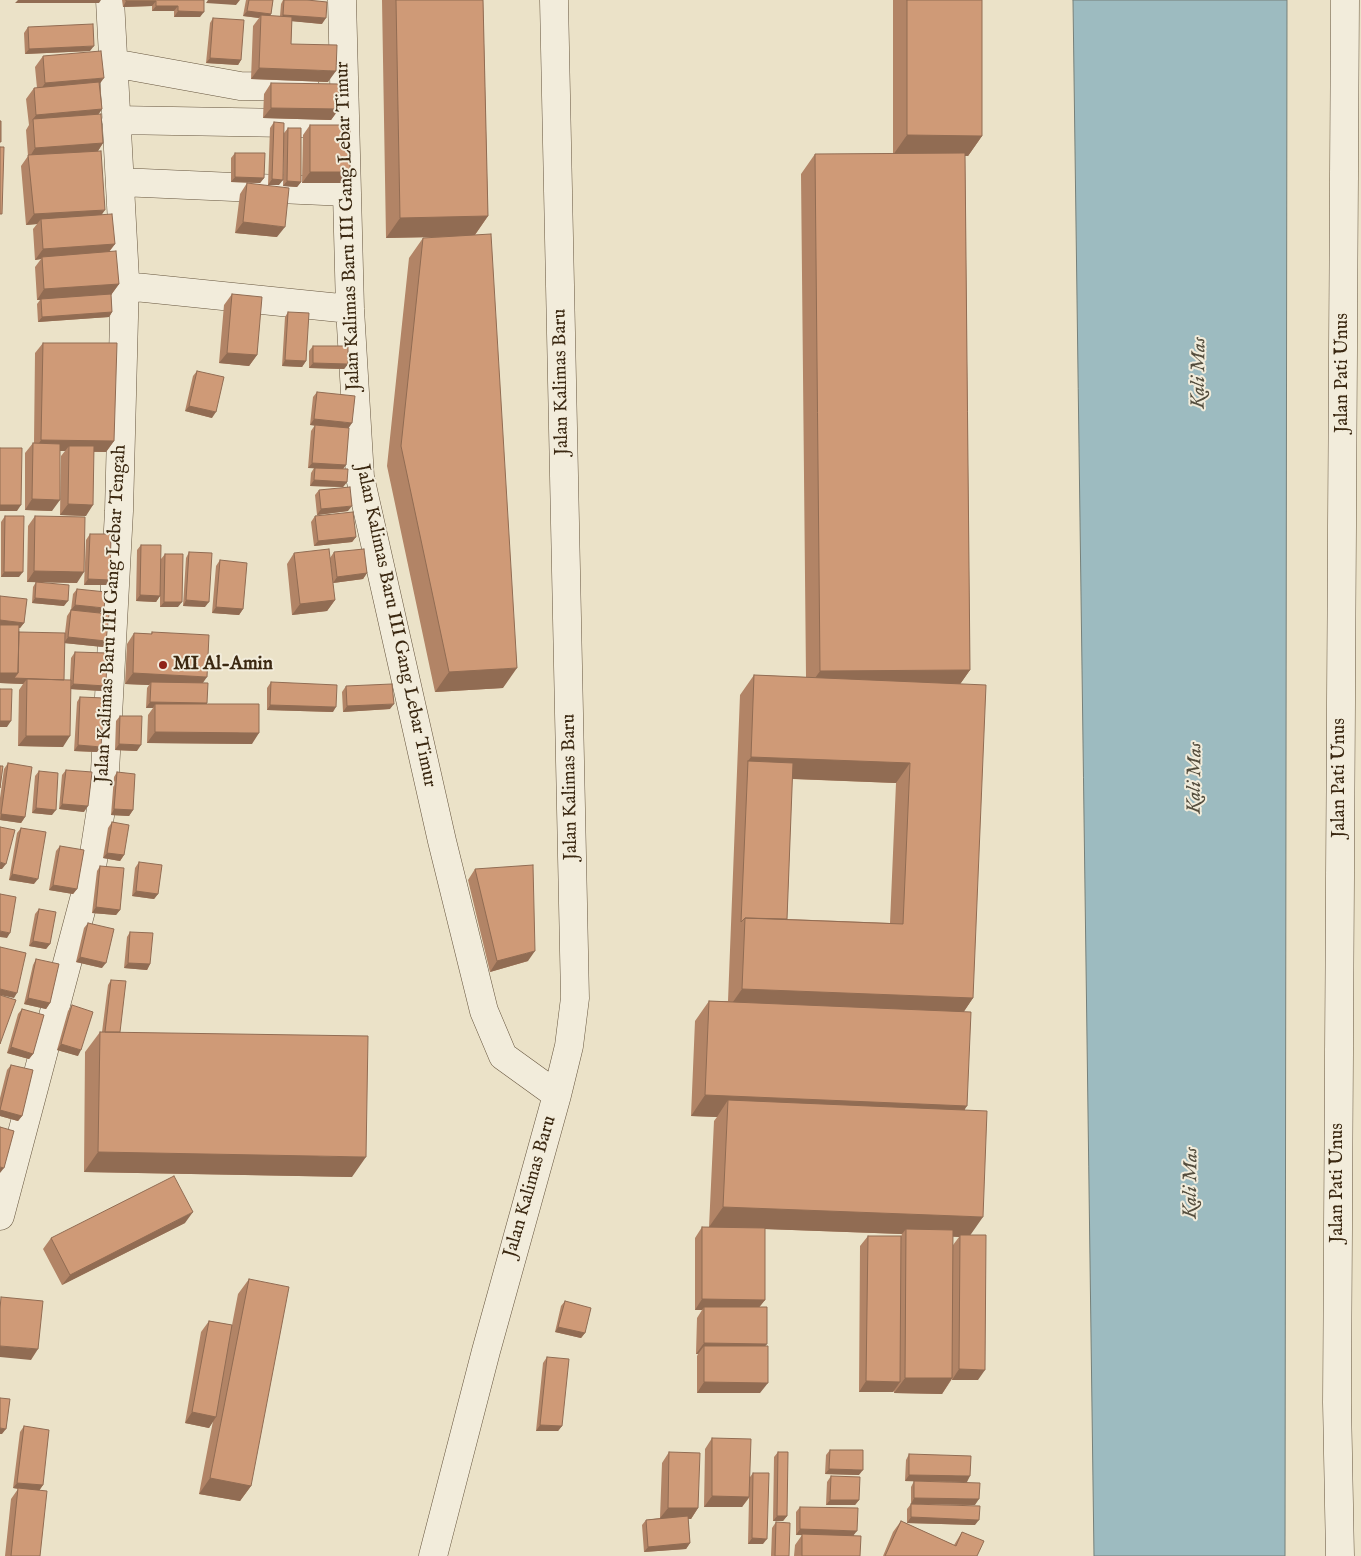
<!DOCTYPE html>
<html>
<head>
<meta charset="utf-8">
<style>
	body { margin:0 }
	canvas { display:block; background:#ebe2c8 }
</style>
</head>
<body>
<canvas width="1361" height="1556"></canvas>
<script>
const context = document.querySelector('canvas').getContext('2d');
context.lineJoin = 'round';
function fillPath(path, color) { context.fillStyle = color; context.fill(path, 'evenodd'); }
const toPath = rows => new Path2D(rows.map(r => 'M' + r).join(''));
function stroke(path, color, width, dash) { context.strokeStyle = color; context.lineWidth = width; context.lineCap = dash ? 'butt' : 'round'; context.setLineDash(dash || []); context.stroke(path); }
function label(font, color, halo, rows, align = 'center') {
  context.font = font + ' "IM FELL English",serif'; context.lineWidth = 4; context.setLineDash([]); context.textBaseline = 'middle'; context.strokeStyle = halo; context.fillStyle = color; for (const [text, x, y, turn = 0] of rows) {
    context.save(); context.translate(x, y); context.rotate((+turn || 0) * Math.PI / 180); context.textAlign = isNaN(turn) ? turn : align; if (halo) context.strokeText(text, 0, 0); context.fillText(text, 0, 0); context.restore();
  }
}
const water = toPath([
	[1073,0,1287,0,1285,1556,1094,1556,1073,0]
]);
const minor = toPath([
	[342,0,350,309,360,477,442,841,484,1011,503,1056,557,1095],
	[113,63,240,86,305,87],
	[116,120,345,124],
	[120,182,347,192],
	[125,286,350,309],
	[0,1216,91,873,104,790,119,511,125,279,110,0],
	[433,1556,486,1351,557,1095,569,1046,575,998,554,0],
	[1340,1556,1337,1402,1345,0]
]);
const wall = toPath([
	[122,0,204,0,200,17,174,17,174,11,152,11,152,6,123,7],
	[246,0,273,0,271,14,270,16,280,16,281,4,283,0,307,0,322,24,292,21,291,44,328,82,251,79,253,26,259,18,243,16],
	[382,0,483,0,488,216,475,235,503,688,435,692,387,466,409,258,423,238,438,237,386,238],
	[893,0,982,0,982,136,968,156,965,156,970,670,960,684,973,998,964,1011,965,1110,970,1235,978,1380,952,1380,952,1379,942,1394,894,1393,894,1391,893,1392,859,1392,860,1246,868,1236,901,1236,902,1234,765,1229,765,1300,759,1307,765,1346,760,1393,697,1393,697,1356,698,1354,696,1354,697,1318,702,1310,695,1310,695,1238,702,1227,709,1227,714,1121,717,1117,691,1116,695,1021,709,1001,728,1001,740,695,754,675,806,677,801,174,815,154,893,154],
	[792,779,896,783,890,923,787,919],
	[953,1236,959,1237,953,1245],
	[213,18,241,60,238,65,206,63,210,23],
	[28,27,90,51,25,54,24,33],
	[43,56,100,84,102,109,98,115,103,143,98,151,102,215,115,244,109,252,119,284,111,295,112,312,109,317,38,322,37,304,40,300,37,300,35,267,41,259,35,260,33,229,37,224,26,225,21,166,28,156,26,130,29,125,26,99,34,88,37,88,35,67],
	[271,83,339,109,331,120,263,118,264,94],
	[274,122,284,133,288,128,301,182,297,187,283,186,284,142,279,185,268,185,270,128],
	[310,125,342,183,302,183,303,135],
	[235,153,264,178,260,183,231,182,231,158],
	[247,183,277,237,235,233,240,194],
	[232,294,257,355,249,366,219,363,224,305],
	[288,312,306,361,302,367,282,366,285,317],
	[43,343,114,441,106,452,94,452,86,516,60,515,61,456,65,451,60,451,52,511,25,510,25,453,33,443,34,443,35,353],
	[313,346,348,364,344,369,309,368,309,351],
	[197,371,212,418,185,411,193,376],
	[317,392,348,428,346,465,343,469,347,482,343,487,310,486,311,473,314,468,308,468,311,431,315,425,321,426,310,425,313,397],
	[319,490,348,511,317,515,315,495],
	[5,516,19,577,1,577,1,522],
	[35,516,77,583,43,582,64,606,32,603,33,587,36,582,27,582,28,526],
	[315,516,356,537,352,542,314,546,311,522],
	[90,534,110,580,106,585,84,585,86,540],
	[141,545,161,559,165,554,178,607,160,607,160,596,156,602,136,601,137,550],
	[189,552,205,607,183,606,186,558],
	[334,552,367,573,363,579,333,583,330,558],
	[294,553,335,600,327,611,292,615,287,564],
	[220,560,243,609,239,615,212,613,216,566],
	[77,589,100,613,106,641,103,647,64,643,64,680,70,680,71,658,75,652,106,686,102,691,71,689,63,747,18,746,19,690,23,684,0,683,0,596,24,623,20,628,19,628,19,632,64,641,67,616,71,610,96,613,71,610,73,594],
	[152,632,203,683,207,704,252,744,147,743,148,715,153,708,146,708,147,688,149,685,125,684,127,644,134,633,151,634],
	[271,682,333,712,267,710,267,688],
	[346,686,390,709,343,712,342,692],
	[80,697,97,752,74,751,77,702],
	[120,716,137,751,115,750,116,721],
	[8,763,25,817,21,823,0,820,0,798,4,769],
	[66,770,84,812,59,809,62,775],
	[39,771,52,815,32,813,35,776],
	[117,772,133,810,129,816,111,815,114,777],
	[112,822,124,855,120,861,103,858,108,828],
	[21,828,34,884,9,880,17,833],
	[60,846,77,889,73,894,49,890,56,851],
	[139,862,158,894,154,899,132,896,135,868],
	[100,866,120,910,116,915,92,913,97,871],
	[475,869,528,961,490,972,468,880],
	[39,909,50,944,46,949,29,946,35,914],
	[88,923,102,968,76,962,84,928],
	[130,932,150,964,147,970,124,968,127,937],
	[36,959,50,1003,46,1009,24,1004,33,965],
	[111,980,120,1032,352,1177,84,1172,85,1052,100,1032,102,1032,108,985],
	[72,1005,78,1056,57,1050,68,1011],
	[22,1009,33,1054,29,1059,7,1053,18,1014],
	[11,1065,22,1116,18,1121,0,1116,0,1098,7,1070],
	[185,1223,62,1285,43,1249,51,1238],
	[249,1279,251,1486,240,1501,199,1494,213,1421,209,1428,185,1423,201,1332,209,1321,232,1325,238,1294],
	[565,1301,585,1333,581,1338,555,1332,561,1306],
	[547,1357,562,1426,558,1431,536,1431,543,1363],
	[24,1426,43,1485,39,1490,40,1556,5,1556,11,1499,18,1489,13,1488,20,1432],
	[712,1438,750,1477,753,1473,763,1544,748,1544,749,1498,742,1507,704,1507,705,1449],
	[830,1450,859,1475,825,1474,826,1455],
	[669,1452,698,1508,691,1519,688,1519,690,1543,686,1549,644,1552,642,1525,646,1520,660,1518,662,1463],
	[778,1452,787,1516,783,1521,773,1521,774,1457],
	[909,1454,967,1482,905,1481,906,1460],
	[831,1476,859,1500,855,1505,826,1505,827,1482],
	[914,1481,975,1505,918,1504,975,1525,907,1523,907,1509,911,1504,911,1487],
	[800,1507,854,1535,860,1556,794,1556,795,1545,802,1535,796,1535,796,1512],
	[901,1521,954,1545,962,1532,977,1556,883,1556,893,1532],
	[776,1522,789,1556,771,1556,772,1528]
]);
const shadedWall = toPath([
	[18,0,101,0,99,3,15,3],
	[208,0,240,0,236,5,206,3],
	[126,1,156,1,152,6,123,7],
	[156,6,178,6,174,11,152,11],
	[178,11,204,12,200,17,174,17],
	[247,11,271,14,267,19,261,15,259,18,243,16],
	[283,15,326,18,322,24,279,20],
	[94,46,90,51,25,54,29,49],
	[210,58,241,60,238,65,206,63],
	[259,68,336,71,328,82,251,79],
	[104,78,96,89,38,94,45,83],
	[271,108,339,109,331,120,263,118],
	[102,109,95,119,33,119,29,125,36,115],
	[907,135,982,136,968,156,893,155],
	[103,143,96,154,29,158,35,148],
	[310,172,350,172,342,183,302,183],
	[235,177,264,178,260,183,231,182],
	[272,179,283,180,279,185,268,185],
	[287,181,301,182,297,187,283,186],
	[105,210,98,220,41,219,37,224,26,225,34,214],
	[488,216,474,236,386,238,400,218],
	[243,222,285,227,277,237,235,233],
	[115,244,107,254,42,257,41,259,35,260,43,249],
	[119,284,111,295,37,300,44,289],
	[112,312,109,317,38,322,42,317],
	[227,353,257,355,249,366,219,363],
	[285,360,306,361,302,367,282,366],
	[313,363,348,364,344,369,309,368],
	[189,406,216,412,212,418,185,411],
	[314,419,352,423,348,429,310,425],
	[41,440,114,441,106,452,69,451,69,446,65,451,34,451],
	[312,463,346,465,342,470,308,468],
	[314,480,347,482,343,487,310,486],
	[32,499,60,500,52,511,25,510],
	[68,504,93,505,86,516,60,515],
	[0,505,21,505,17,511,0,511],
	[352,506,348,511,317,515,321,509],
	[356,537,352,542,314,546,318,541],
	[34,571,84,572,77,583,27,582],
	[4,572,23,572,19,577,1,577],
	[367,573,363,579,333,583,337,577],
	[88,579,110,580,106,585,84,585],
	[140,595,160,596,156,602,136,601],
	[35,598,68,601,64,606,32,603],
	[186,600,209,602,205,607,183,606],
	[335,600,327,611,292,615,300,604],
	[164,602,182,602,178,607,160,607],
	[75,605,104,608,100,613,71,610],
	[216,607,243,609,239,615,212,613],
	[0,620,24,623,20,628,0,626],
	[68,637,106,641,103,647,64,643],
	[517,668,503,688,435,692,449,672],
	[970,670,956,690,806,691,820,671],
	[0,673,18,673,64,681,27,679,23,684,0,683],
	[133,673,207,677,200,687,151,682,149,685,125,684],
	[73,684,106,686,102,691,69,689],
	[150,702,207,703,204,708,155,704,153,708,146,708],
	[394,704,390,709,343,712,347,706],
	[270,705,336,707,333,712,267,710],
	[0,721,11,721,7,727,0,727],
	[155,732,259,733,252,744,147,743],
	[26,736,70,736,63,747,18,746],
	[119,744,141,745,137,751,115,750],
	[78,745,101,747,97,752,74,751],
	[751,757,910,763,896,783,747,777,748,761],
	[62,804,88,806,84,812,59,809],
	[36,808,56,810,52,815,32,813],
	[114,809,133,810,129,816,111,815],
	[1,814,25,817,21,823,0,820],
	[107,853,124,855,120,861,103,858],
	[0,862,6,864,2,869,0,869],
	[12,874,38,879,34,884,9,880],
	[53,885,77,889,73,894,49,890],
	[136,891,158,894,154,899,132,896],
	[96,907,120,910,116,915,92,913],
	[0,931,10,933,7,938,0,937],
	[33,941,50,944,46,949,29,946],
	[535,951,528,961,490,972,497,961],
	[80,957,106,963,102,968,76,962],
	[128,963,150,964,147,970,124,968],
	[0,989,17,993,14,998,0,995],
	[742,989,973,998,959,1019,728,1009],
	[28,998,50,1003,46,1009,24,1004],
	[61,1044,81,1050,78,1056,57,1050],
	[11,1047,33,1054,29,1059,7,1053],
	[705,1095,967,1106,953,1127,728,1100,717,1117,691,1116],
	[0,1110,22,1116,18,1121,0,1116],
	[98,1152,366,1157,352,1177,84,1172],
	[0,1167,4,1168,0,1173],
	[723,1207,983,1217,969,1237,960,1235,959,1237,906,1235,906,1229,902,1234,709,1227],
	[193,1212,185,1223,62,1285,70,1275],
	[702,1299,765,1300,757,1310,704,1307,702,1310,695,1310],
	[558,1327,585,1333,581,1338,555,1332],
	[704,1343,767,1344,759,1354,704,1346,698,1354,696,1354],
	[0,1346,38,1349,31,1360,0,1357],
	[959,1369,985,1370,978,1380,952,1380],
	[905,1378,952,1378,942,1394,894,1393],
	[866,1381,900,1382,893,1392,859,1392],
	[704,1382,768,1383,760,1393,697,1393],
	[192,1412,216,1417,209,1428,185,1423],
	[540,1425,562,1426,558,1431,536,1431],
	[0,1428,6,1429,2,1434,0,1434],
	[829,1469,863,1470,859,1475,825,1474],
	[909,1475,970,1476,967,1482,905,1481],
	[210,1478,251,1486,240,1501,199,1494],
	[17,1483,43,1485,39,1491,13,1488],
	[712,1496,749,1497,742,1507,704,1507],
	[914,1498,979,1499,975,1505,911,1504],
	[830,1500,859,1500,855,1505,826,1505],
	[668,1508,698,1508,691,1519,660,1518],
	[777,1516,787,1516,783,1521,773,1521],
	[911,1517,979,1520,975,1525,907,1523],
	[800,1529,857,1531,853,1536,796,1535],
	[752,1538,767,1539,763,1544,748,1544],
	[690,1543,686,1549,644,1552,648,1547]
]);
const building = toPath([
	[126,0,204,0,204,12,178,11,178,6,156,6,156,1,126,1,126,0],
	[249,0,273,0,271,14,247,11,249,0],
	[284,0,307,0,327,2,326,18,283,15,284,0],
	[396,0,483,0,488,216,400,218,396,0],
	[907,0,982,0,982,136,907,135,907,0],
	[261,15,292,17,291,44,337,45,336,71,259,68,261,15],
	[213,18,244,20,241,60,210,58,213,18],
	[93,24,94,46,29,49,28,27,93,24],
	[101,51,104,78,45,83,43,56,101,51],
	[99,82,102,109,36,115,34,88,99,82],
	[271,83,339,84,339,109,271,108,271,83],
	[101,114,103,143,35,148,33,119,101,114],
	[0,121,1,121,1,142,0,142,0,121],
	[274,122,284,123,283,180,272,179,274,122],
	[310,125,350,125,350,172,310,172,310,125],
	[288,128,301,128,301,182,287,181,288,128],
	[0,147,4,147,2,214,0,214,0,147],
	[101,151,105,210,34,214,28,155,101,151],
	[235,153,265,153,264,178,235,177,235,153],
	[965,153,970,670,820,671,815,154,965,153],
	[247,183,289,188,285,227,243,222,247,183],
	[112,214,115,244,43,249,41,219,112,214],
	[491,234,517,668,449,672,401,446,423,238,491,234],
	[116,251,119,284,44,289,42,257,116,251],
	[111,294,112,312,42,317,41,299,111,294],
	[232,294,262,297,257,355,227,353,232,294],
	[288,312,309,313,306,361,285,360,288,312],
	[43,343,117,343,114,441,41,440,43,343],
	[313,346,348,346,348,364,313,363,313,346],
	[197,371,224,377,216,412,189,406,197,371],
	[317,392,355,396,352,423,314,419,317,392],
	[315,425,349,428,346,465,312,463,315,425],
	[33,443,60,444,60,500,32,499,33,443],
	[69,446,94,446,93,505,68,504,69,446],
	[0,448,22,448,21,505,0,505,0,448],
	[315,468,348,469,347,482,314,480,315,468],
	[350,487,352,506,321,509,319,490,350,487],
	[353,512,356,537,318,541,315,516,353,512],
	[5,516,24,516,23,572,4,572,5,516],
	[35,516,85,517,84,572,34,571,35,516],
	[90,534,111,534,110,580,88,579,90,534],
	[141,545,161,545,160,596,140,595,141,545],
	[329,549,335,600,300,604,294,553,329,549],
	[364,549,367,573,337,577,334,552,364,549],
	[189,552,212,553,209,602,186,600,189,552],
	[165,554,183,554,182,602,164,602,165,554],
	[220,560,247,563,243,609,216,607,220,560],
	[36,582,69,585,68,601,35,598,36,582],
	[77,589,106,592,104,608,75,605,77,589],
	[0,596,27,599,24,623,0,620,0,596],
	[71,610,109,614,106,641,68,637,71,610],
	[0,625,19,625,18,673,0,673,0,625],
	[19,632,65,633,64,680,14,678,18,673,19,632],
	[152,632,209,635,207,677,133,673,134,633,152,634,152,632],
	[75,652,107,653,106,686,73,684,75,652],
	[754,675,986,685,973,998,742,989,745,918,903,924,910,763,751,757,754,675],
	[27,679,71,680,70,736,26,736,27,679],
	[151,682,208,683,207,703,150,702,151,682],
	[271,682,337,685,336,707,270,705,271,682],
	[392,684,394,704,347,706,346,686,392,684],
	[0,689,12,689,11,721,0,721,0,689],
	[80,697,104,698,101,747,78,745,80,697],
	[155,704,259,704,259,733,155,732,155,704],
	[120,716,142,716,141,745,119,744,120,716],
	[748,761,793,763,787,919,745,918,741,922,748,761],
	[8,763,32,767,25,817,1,814,8,763],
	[0,766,3,766,0,788,0,766],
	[66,770,92,772,88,806,62,804,66,770],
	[39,771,58,773,56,810,36,808,39,771],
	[117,772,135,774,133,810,114,809,117,772],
	[112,822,129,825,124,855,107,853,112,822],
	[0,827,15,830,6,864,0,862,0,827],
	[21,828,46,832,38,879,12,874,21,828],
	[60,846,84,850,77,889,53,885,60,846],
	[139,862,162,865,158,894,136,891,139,862],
	[533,865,535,951,497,961,475,869,533,865],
	[100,866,124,868,120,910,96,907,100,866],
	[0,894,16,897,10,933,0,931,0,894],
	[39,909,56,912,50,944,33,941,39,909],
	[88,923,114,929,106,963,80,957,88,923],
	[130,932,153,933,150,964,128,963,130,932],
	[0,947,26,953,17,993,0,989,0,947],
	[36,959,59,964,50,1003,28,998,36,959],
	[111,980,126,981,120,1032,105,1032,111,980],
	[0,995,16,1000,0,1044,0,995],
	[709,1001,971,1012,967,1106,705,1095,709,1001],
	[72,1005,93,1012,81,1050,61,1044,72,1005],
	[22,1009,44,1015,33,1054,11,1047,22,1009],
	[100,1032,368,1036,366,1157,98,1152,100,1032],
	[11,1065,33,1070,22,1116,0,1110,11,1065],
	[728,1100,987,1111,983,1217,723,1207,728,1100],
	[0,1127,14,1131,4,1168,0,1167,0,1127],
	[174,1176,193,1212,70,1275,51,1238,174,1176],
	[702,1227,765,1228,765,1300,702,1299,702,1227],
	[906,1229,953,1230,952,1378,905,1378,906,1229],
	[960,1235,986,1235,985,1370,959,1369,960,1235],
	[868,1236,901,1236,900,1382,866,1381,868,1236],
	[249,1279,289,1287,251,1486,210,1478,249,1279],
	[1,1297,43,1301,38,1349,0,1346,0,1309,1,1297],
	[565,1301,591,1308,585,1333,558,1327,565,1301],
	[704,1307,767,1307,767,1344,704,1343,704,1307],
	[209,1321,232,1325,216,1417,192,1412,209,1321],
	[704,1346,768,1346,768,1383,704,1382,704,1346],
	[547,1357,569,1359,562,1426,540,1425,547,1357],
	[0,1398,10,1399,6,1429,0,1428,0,1398],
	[24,1426,49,1430,43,1485,17,1483,24,1426],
	[712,1438,751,1439,749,1497,712,1496,712,1438],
	[830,1450,863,1450,863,1470,829,1469,830,1450],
	[669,1452,700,1453,698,1508,668,1508,669,1452],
	[778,1452,788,1452,787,1516,777,1516,778,1452],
	[909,1454,971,1456,970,1476,909,1475,909,1454],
	[753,1473,769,1473,767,1539,752,1538,753,1473],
	[831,1476,860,1477,859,1500,830,1500,831,1476],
	[914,1481,980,1483,979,1499,914,1498,914,1481],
	[18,1488,47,1491,40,1556,11,1556,18,1488],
	[911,1504,980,1506,979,1520,911,1517,911,1504],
	[800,1507,858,1508,857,1531,800,1529,800,1507],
	[688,1516,690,1543,648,1547,646,1520,688,1516],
	[901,1521,956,1546,962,1532,984,1541,977,1556,885,1556,901,1521],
	[776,1522,790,1523,789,1556,775,1556,776,1522],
	[802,1534,861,1536,860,1556,802,1556,802,1534]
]);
const markers = [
	[163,665,5,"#8f2418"]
];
const streetNames = [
	["Jalan Kalimas Baru III Gang Lebar Timur",349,226,-92],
	["Jalan Pati Unus",1343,373,-90],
	["Jalan Kalimas Baru",562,382,-91],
	["Jalan Kalimas Baru III Gang Lebar Tengah",112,614,-87],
	["Jalan Kalimas Baru III Gang Lebar Timur",395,626,78],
	["Jalan Pati Unus",1340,778,-90],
	["Jalan Kalimas Baru",571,787,-91],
	["Jalan Pati Unus",1338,1183,-90],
	["Jalan Kalimas Baru",531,1187,-74]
];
const poiNames = [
	["MI Al-Amin",173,665]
];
const waterNames = [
	["Kali Mas",1200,373,-89],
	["Kali Mas",1196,778,-89],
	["Kali Mas",1192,1183,-89]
];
fillPath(water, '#9dbbc0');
stroke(water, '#76807a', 1);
stroke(minor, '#67563f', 29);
stroke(minor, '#f2ecdb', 28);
fillPath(wall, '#b28466');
fillPath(shadedWall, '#916c53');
fillPath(building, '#cf9a77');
stroke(building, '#916c53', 1);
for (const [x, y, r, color] of markers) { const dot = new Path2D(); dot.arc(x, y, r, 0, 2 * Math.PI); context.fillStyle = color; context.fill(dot); stroke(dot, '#f2ecdb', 2); }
label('19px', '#3b2811', '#f2ecdb', streetNames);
label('bold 19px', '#3b2811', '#f2ecdb', poiNames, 'left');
label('italic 20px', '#544d3d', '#f2ecdb', waterNames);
</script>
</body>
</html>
